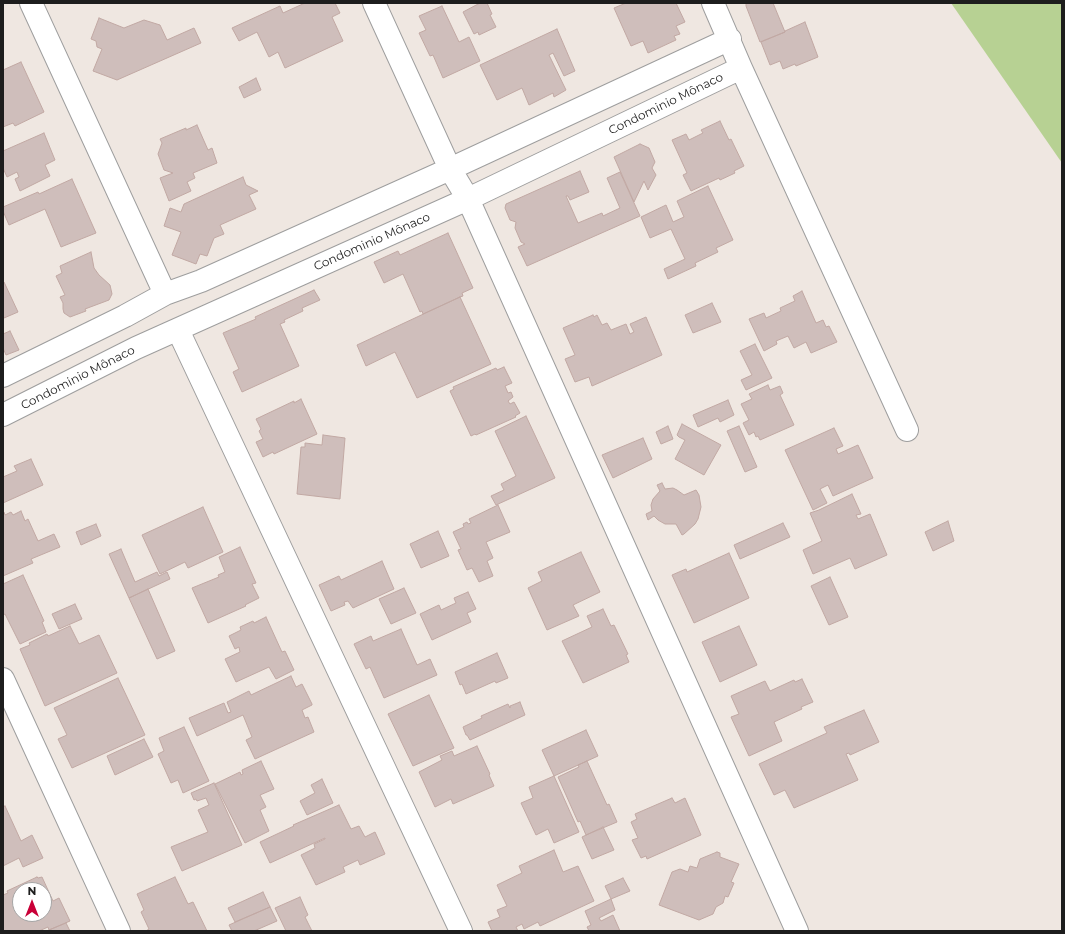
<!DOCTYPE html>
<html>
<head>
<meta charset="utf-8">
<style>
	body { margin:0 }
	#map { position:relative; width:1065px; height:934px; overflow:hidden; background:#efe7e1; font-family:Montserrat,sans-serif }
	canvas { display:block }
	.frame { position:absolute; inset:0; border:4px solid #1d1d1d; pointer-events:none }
	.north { position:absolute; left:12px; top:882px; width:40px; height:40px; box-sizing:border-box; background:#fff; border:1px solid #a5a5a5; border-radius:50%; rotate:0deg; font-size:11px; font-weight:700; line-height:16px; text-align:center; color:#1d1d1d }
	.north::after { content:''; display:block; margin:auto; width:14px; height:18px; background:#c90038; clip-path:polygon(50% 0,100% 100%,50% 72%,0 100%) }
</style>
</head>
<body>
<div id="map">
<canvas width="1065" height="934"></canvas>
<div class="frame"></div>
<div class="north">N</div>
</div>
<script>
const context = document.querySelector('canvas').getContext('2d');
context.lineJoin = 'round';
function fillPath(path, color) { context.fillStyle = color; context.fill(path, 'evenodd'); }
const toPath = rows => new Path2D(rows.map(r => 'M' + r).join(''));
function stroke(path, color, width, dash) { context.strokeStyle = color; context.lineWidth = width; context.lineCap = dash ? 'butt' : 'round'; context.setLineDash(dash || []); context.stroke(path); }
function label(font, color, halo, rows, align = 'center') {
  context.font = font + ' Montserrat,sans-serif'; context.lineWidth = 3; context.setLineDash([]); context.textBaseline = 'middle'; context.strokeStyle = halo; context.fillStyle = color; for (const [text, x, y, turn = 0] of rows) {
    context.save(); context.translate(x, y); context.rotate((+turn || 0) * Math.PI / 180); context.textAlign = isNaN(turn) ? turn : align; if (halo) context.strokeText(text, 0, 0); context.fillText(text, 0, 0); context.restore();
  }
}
const forest = toPath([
	[951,3,1062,3,1062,163]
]);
const building = toPath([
	[305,3,335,3,340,13,332,17,343,41,285,68,278,52,269,57,257,32,239,41,232,28,280,6,283,13,305,3],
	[480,3,487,3,492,14,490,15,496,27,479,35,478,32,474,34,463,12,480,3],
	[626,3,676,3,685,22,676,26,680,34,674,36,676,40,648,53,643,41,631,46,614,8,626,3],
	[746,3,773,3,785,32,760,42,746,6,746,3],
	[442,6,459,42,469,37,480,61,443,78,433,55,430,56,419,33,426,30,419,16,442,6],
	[99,18,124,28,144,20,160,25,167,40,194,28,201,43,117,80,93,71,102,49,97,47,96,41,91,39,99,18],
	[805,22,818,57,796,66,795,64,783,69,780,61,770,65,761,42,785,32,785,31,805,22],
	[557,29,575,71,564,76,553,53,549,55,566,90,554,97,553,93,529,105,522,88,497,100,480,65,557,29],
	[21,62,44,112,15,126,13,123,3,127,3,70,21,62],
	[256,78,261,90,244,98,239,87,256,78],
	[720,121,729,140,731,139,744,166,734,171,735,173,720,180,719,178,691,191,683,175,687,173,672,140,686,134,689,140,703,133,701,130,720,121],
	[197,125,208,150,212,148,217,163,193,173,195,178,187,182,191,191,169,201,160,178,173,173,164,170,158,154,162,143,160,139,186,128,186,130,197,125],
	[44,133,55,160,45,165,50,176,20,191,15,179,19,177,17,172,7,177,3,168,3,151,44,133],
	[640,144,649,148,655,162,652,168,656,175,648,190,644,181,634,202,614,157,640,144],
	[580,171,589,192,570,200,568,196,566,196,578,223,602,213,603,216,620,208,607,178,620,172,640,216,527,266,518,247,525,244,521,242,515,228,516,222,510,220,505,208,506,204,580,171],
	[243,177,246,185,258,191,249,195,256,209,220,225,224,234,214,238,207,256,200,254,196,264,172,255,181,232,164,226,170,208,181,212,184,204,243,177],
	[72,179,96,233,61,247,45,209,9,225,3,211,3,207,38,192,39,194,72,179],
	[708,186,733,240,716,248,718,252,695,263,696,266,668,279,664,269,685,259,671,229,650,238,641,217,666,205,673,222,684,217,677,201,708,186],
	[448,233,473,288,462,293,463,296,460,297,423,314,422,311,420,312,403,274,384,283,374,262,398,251,400,255,448,233],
	[91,252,94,268,99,275,110,285,112,294,109,300,85,309,86,311,70,317,64,313,63,309,63,303,60,297,65,295,56,276,62,273,60,266,91,252],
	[3,282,4,282,18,312,4,318,3,315,3,282],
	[314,290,320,300,302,308,303,311,284,320,285,322,280,324,299,366,242,392,233,372,239,369,223,333,256,319,255,317,314,290],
	[802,291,816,323,823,320,826,327,829,326,837,342,811,353,806,342,794,348,788,336,776,341,777,344,764,351,749,319,764,313,766,318,781,311,780,308,795,301,793,296,802,291],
	[460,297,491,364,417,398,395,352,366,366,357,345,460,297],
	[712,303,721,322,693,333,685,315,712,303],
	[593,315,594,317,597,315,602,325,607,323,611,330,626,324,630,334,634,332,630,324,646,317,662,355,592,386,589,377,575,382,565,359,575,355,563,328,593,315],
	[10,331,19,350,6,355,3,348,3,334,10,331],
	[755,344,772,378,746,390,741,380,752,375,740,351,755,344],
	[504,367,512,383,505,386,508,393,511,392,513,397,508,401,510,404,514,402,520,413,515,416,516,417,476,435,475,434,471,436,450,391,454,389,453,387,496,368,497,370,504,367],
	[768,385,770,390,780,386,783,393,780,395,794,425,760,440,758,436,756,437,754,432,749,435,743,423,749,420,741,404,752,399,749,394,768,385],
	[301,399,317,434,274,454,273,452,263,457,256,442,263,439,259,431,261,429,256,419,294,401,294,403,301,399],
	[728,400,734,415,720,422,718,418,698,427,693,415,728,400],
	[526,416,555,478,496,505,491,496,504,490,501,484,516,476,495,431,526,416],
	[682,424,721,445,704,475,675,459,685,440,679,437,677,435,682,424],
	[668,426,673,439,661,444,656,432,668,426],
	[739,426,757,467,745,472,727,431,739,426],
	[834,428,843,446,836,449,838,454,858,445,873,478,833,496,828,485,820,489,827,503,813,510,785,450,834,428],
	[323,435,345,438,340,499,297,494,301,447,305,447,305,443,322,445,323,435],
	[643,438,652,459,613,478,602,455,643,438],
	[31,459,43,485,3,503,3,477,17,471,14,466,31,459],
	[662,483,665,489,673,488,677,490,684,495,696,490,699,495,701,507,698,519,695,524,684,534,682,535,676,524,665,524,658,520,654,516,648,520,646,514,652,511,651,505,653,499,660,491,657,485,662,483],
	[852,494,861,514,856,515,858,519,870,514,887,555,855,569,850,558,813,574,803,550,822,541,810,513,819,510,852,494],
	[498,505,510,532,486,542,493,558,487,561,493,576,479,582,472,568,467,570,458,550,461,549,453,532,464,527,463,524,467,522,468,524,471,523,469,519,498,505],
	[203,507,223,552,188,568,185,562,160,574,142,535,203,507],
	[21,511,25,521,28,519,38,541,54,534,60,547,31,559,33,563,3,576,3,512,4,512,5,515,11,512,13,515,21,511],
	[948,521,954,541,933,551,925,532,948,521],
	[783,523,790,537,740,559,734,545,783,523],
	[96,524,101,536,81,545,76,532,96,524],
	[438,531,449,556,421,568,410,544,438,531],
	[240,547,256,583,252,584,259,598,245,605,246,606,208,623,192,588,219,577,218,575,225,572,219,557,240,547],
	[121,549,135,582,157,572,159,576,167,572,170,579,129,598,109,554,121,549],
	[581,552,600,592,573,605,579,616,547,630,528,588,542,581,538,572,581,552],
	[729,553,749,598,694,623,672,575,686,569,687,572,729,553],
	[382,561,394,589,353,608,348,601,344,602,345,605,331,611,319,585,339,576,341,580,382,561],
	[23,575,44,621,42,622,46,632,20,644,5,614,3,615,3,584,23,575],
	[830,577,848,617,829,625,811,586,830,577],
	[404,588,416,613,391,624,379,599,404,588],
	[148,589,175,651,157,659,129,598,148,589],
	[468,592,476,609,467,613,471,622,432,640,420,614,439,605,441,610,456,603,454,598,468,592],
	[75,604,82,619,59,629,52,614,75,604],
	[603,609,611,626,614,625,628,654,626,655,629,662,583,683,562,641,592,627,587,616,603,609],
	[266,617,281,650,282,652,285,651,294,670,276,679,269,667,236,682,225,659,240,652,239,647,235,649,229,636,241,630,240,627,253,621,254,623,266,617],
	[70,626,79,644,99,635,117,673,45,706,20,649,30,645,29,643,47,634,48,636,70,626],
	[739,626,757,665,720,682,702,642,739,626],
	[401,629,417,665,430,659,437,675,384,698,370,667,366,669,354,644,371,636,373,641,401,629],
	[497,653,508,678,496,683,495,681,466,694,462,684,460,685,455,672,497,653],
	[291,676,296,687,302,684,312,704,312,705,302,710,305,718,308,717,314,732,255,759,246,740,252,737,243,715,197,736,189,718,224,703,228,713,231,712,227,702,249,691,251,695,291,676],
	[118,678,145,735,72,768,58,739,67,735,54,708,118,678],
	[802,679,813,702,801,707,802,709,774,722,782,741,749,756,731,717,739,714,731,696,765,681,770,691,794,680,795,682,802,679],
	[429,695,454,748,413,766,388,714,429,695],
	[520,702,525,715,470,740,467,735,466,735,463,727,482,718,481,716,508,704,510,708,510,706,520,702],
	[864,710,879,742,850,755,849,753,846,754,858,780,794,808,785,790,774,795,759,764,827,733,824,727,864,710],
	[184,727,209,781,183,793,178,780,171,783,158,754,164,751,159,738,184,727],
	[586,730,598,756,554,776,542,750,586,730],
	[144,739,153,757,115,775,107,756,144,739],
	[477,746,490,774,489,775,494,786,453,804,451,799,435,807,419,772,442,760,440,756,452,751,454,756,477,746],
	[261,761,274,789,260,795,266,807,260,810,269,831,245,843,215,784,240,772,241,775,243,774,242,770,261,761],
	[587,761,607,805,609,804,617,822,586,835,580,821,578,822,558,777,579,767,578,765,587,761],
	[554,776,579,832,554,843,548,829,536,835,521,803,533,798,529,787,554,776],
	[322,779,333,803,307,815,300,801,315,793,311,785,322,779],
	[214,783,242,845,182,871,171,847,208,832,198,810,209,805,206,798,197,801,196,799,194,800,191,793,214,783],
	[672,798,675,803,685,798,701,835,647,859,646,856,641,858,632,840,638,838,631,822,637,819,635,814,672,798],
	[339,805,351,829,359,826,365,837,375,832,385,854,360,865,358,860,343,867,345,872,316,885,301,855,315,848,314,844,325,839,325,838,270,863,260,842,294,826,293,825,339,805],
	[5,806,21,841,32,835,43,858,23,867,19,858,3,866,3,807,5,806],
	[603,827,614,850,592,859,582,837,603,827],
	[554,850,563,872,578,866,594,901,540,926,538,922,524,929,522,924,516,927,518,931,492,931,488,922,500,917,497,910,507,906,497,885,522,873,519,866,554,850],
	[717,852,720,853,720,857,739,864,731,882,734,883,728,897,725,896,723,903,716,907,713,914,699,920,659,905,672,872,680,869,688,872,690,866,697,868,700,859,717,852],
	[37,877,38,878,42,877,53,901,59,898,70,921,49,930,48,927,39,931,3,931,3,895,8,893,7,891,37,877],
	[20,890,44,890,44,914,20,914,20,890],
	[175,877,188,904,193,902,207,931,146,931,149,929,141,912,144,910,137,894,175,877],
	[623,878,630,891,611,899,605,886,623,878],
	[263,892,270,907,235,922,228,908,263,892],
	[300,897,308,915,305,917,312,931,286,931,275,908,300,897],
	[611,899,615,910,599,918,601,921,613,915,620,931,589,931,587,927,591,925,585,911,611,899],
	[270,907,277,921,254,931,232,931,229,925,270,907],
	[66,923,70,931,47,931,49,930,66,923]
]);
const minor = toPath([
	[31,3,165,294],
	[374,3,450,169,468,199,797,931],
	[713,3,741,68,907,430],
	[178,330,461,931],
	[3,376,125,316,165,294,201,281,450,169,730,39],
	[3,415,136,348,468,199,741,68],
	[3,679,119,931]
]);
const streetNames = [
	["Condominio Mônaco",666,104,-26],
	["Condominio Mônaco",372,242,-24],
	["Condominio Mônaco",78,378,-27]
];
fillPath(forest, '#b7d193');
fillPath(building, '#cfbebb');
stroke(building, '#c1a8a3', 1);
stroke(minor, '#9e9e9e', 24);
stroke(minor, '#fff', 22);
label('12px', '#1d1d1d', '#fff', streetNames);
</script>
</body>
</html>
